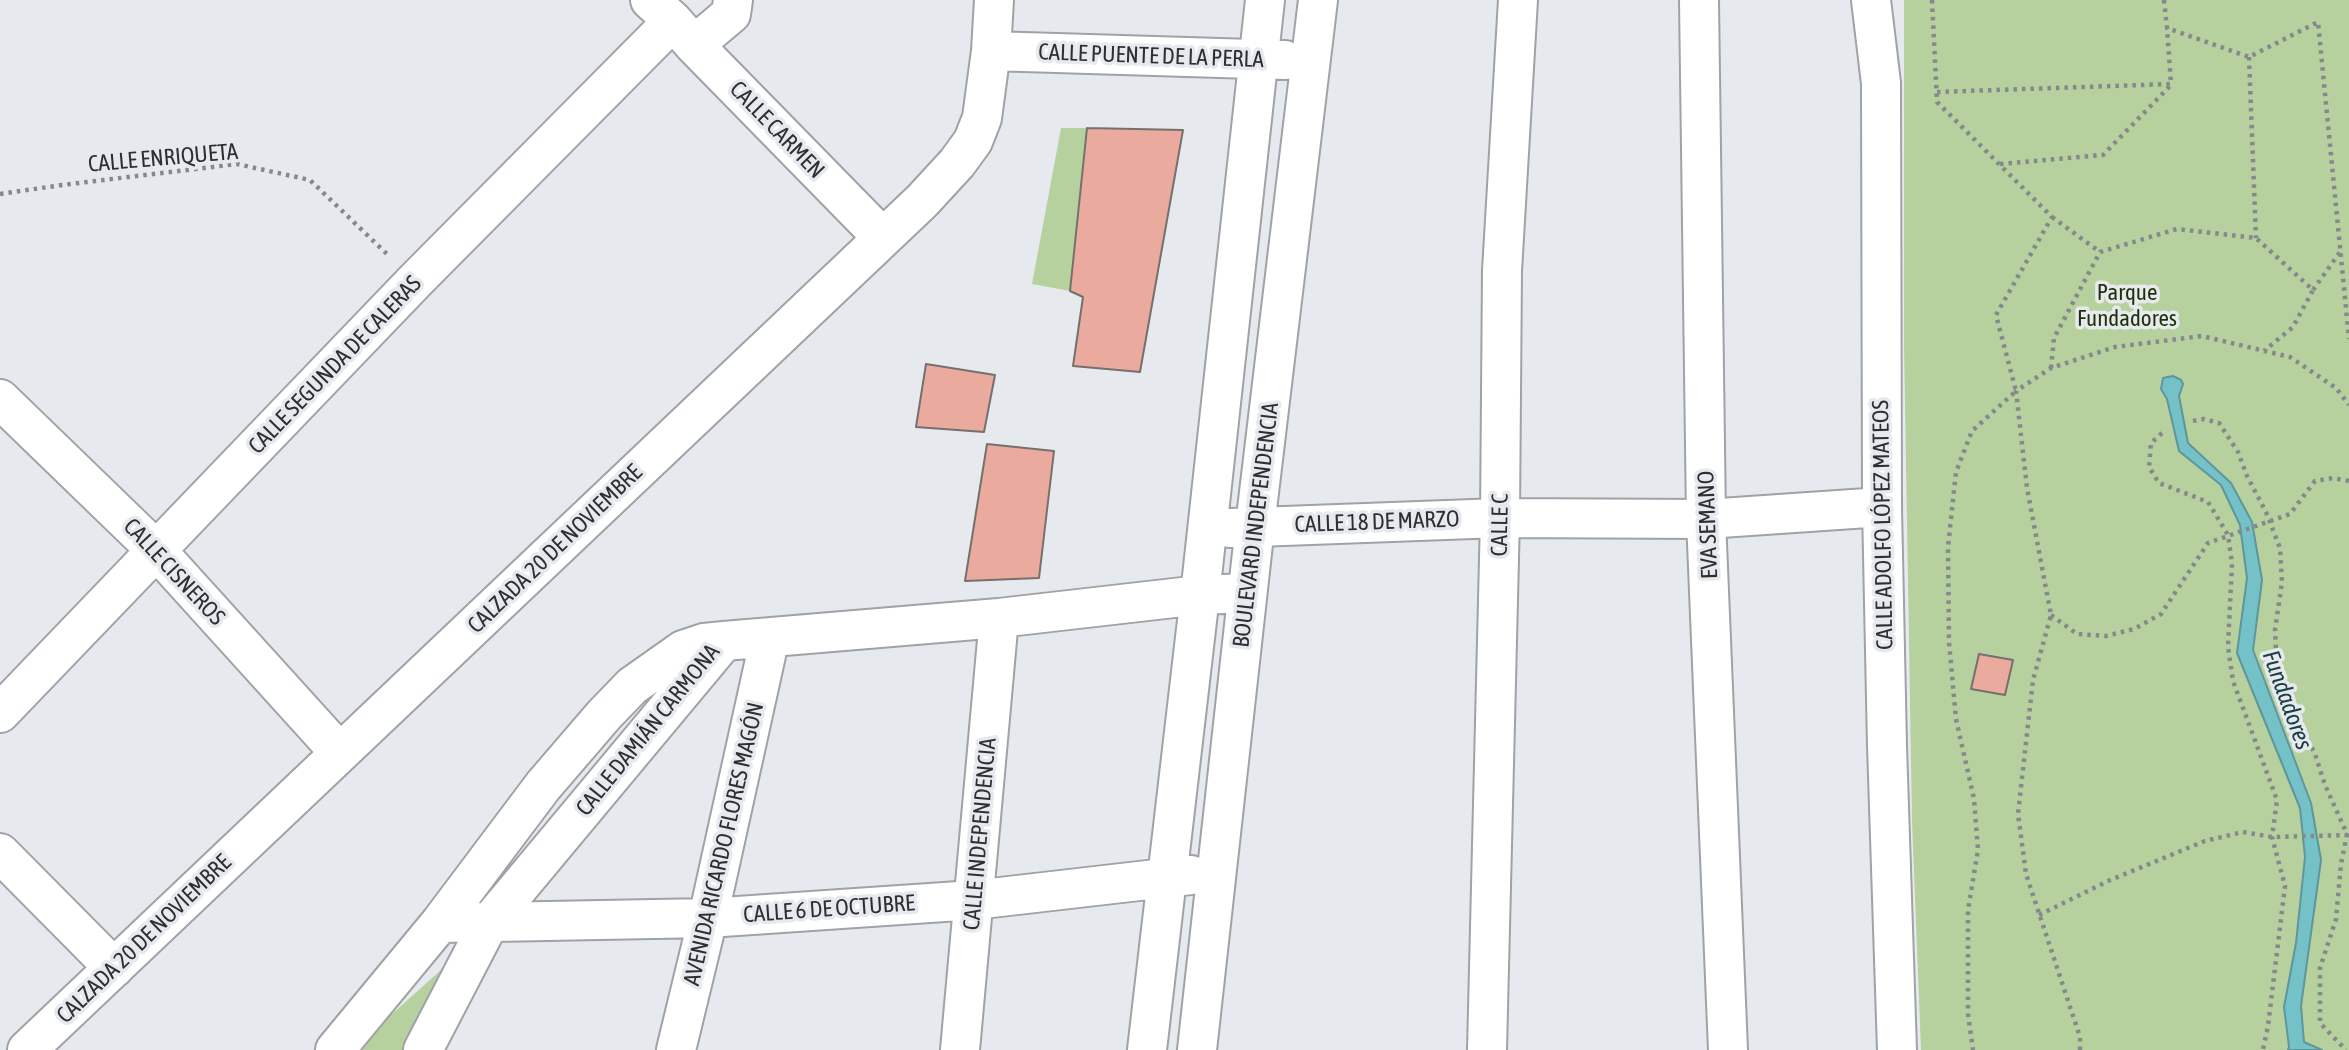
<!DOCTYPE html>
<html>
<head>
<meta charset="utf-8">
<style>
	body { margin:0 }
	canvas { display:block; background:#e6eaee }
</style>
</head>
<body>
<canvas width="2349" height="1050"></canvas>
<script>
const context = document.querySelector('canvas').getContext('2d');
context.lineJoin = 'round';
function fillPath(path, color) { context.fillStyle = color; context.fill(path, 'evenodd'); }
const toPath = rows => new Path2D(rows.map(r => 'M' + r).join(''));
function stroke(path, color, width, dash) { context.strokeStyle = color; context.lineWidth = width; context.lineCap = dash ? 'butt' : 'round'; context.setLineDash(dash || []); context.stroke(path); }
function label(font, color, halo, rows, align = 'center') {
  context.font = font + ' "Asap Condensed",sans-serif'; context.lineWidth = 7; context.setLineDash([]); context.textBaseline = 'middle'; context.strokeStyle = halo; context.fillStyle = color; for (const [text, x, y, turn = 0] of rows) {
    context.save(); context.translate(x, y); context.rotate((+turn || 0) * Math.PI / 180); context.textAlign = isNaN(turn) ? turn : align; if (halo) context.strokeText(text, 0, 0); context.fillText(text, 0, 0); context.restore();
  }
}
const green = toPath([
	[1904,0,2349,0,2349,1050,1921,1050,1912,822,1904,345],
	[1061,128,1087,128,1070,291,1032,284],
	[451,961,409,1050,352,1050]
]);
const water = toPath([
	[2173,376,2181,380,2183,384,2179,396,2188,443,2231,483,2252,522,2262,580,2253,650,2311,803,2321,860,2301,1006,2304,1042,2322,1050,2288,1050,2289,1047,2284,1007,2296,943,2305,857,2300,808,2237,653,2247,578,2240,525,2221,485,2179,451,2167,399,2161,389,2163,378,2173,376]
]);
const building = toPath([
	[1087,128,1183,130,1140,372,1073,366,1083,297,1070,291,1087,128],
	[926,364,995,375,984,432,916,427,926,364],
	[987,444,1054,451,1039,578,965,581,987,444],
	[1979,654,2013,660,2005,695,1971,689,1979,654]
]);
const path = toPath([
	[1932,0,1937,102,2052,217,1996,315,2016,391,1972,431,1956,472,1948,547,1949,642,1956,719,1974,799,1978,850,1968,910,1968,1014,1973,1050],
	[2164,0,2167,28,2249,57,2318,22,2349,339],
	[2249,57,2256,238],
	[1937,92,2171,84,2167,28],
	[2000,164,2103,155,2171,85],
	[0,194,62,185,237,164,310,180,389,256],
	[2052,217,2100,252],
	[2313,290,2340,252],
	[2051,368,2054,338,2100,252,2177,229,2256,238,2313,290,2293,327,2264,351],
	[2193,421,2204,419,2219,423,2238,452,2247,476,2266,512,2280,548,2282,582,2275,630,2277,670,2294,713,2315,754,2325,785,2347,834,2341,864,2336,919,2320,968,2320,1023,2346,1050],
	[2162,433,2151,443,2149,467,2159,483,2208,502,2228,535,2232,563,2228,647,2233,681,2277,800,2272,837,2285,886,2268,1026,2263,1050],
	[2051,615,2077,634,2106,636,2134,629,2161,614,2208,543,2290,514,2315,481,2333,478,2349,481],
	[2039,915,2108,881,2205,841,2243,832,2272,837,2348,835],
	[2080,1050,2080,1037,2026,874,2018,814,2033,680,2051,615,2027,488,2016,391,2051,368,2115,347,2202,336,2290,357,2336,388,2349,405]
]);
const minor = toPath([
	[650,0,673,21,694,45,883,238],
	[1699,0,1706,519,1728,1050],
	[1871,0,1881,83,1882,507,1887,746,1897,1050],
	[694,45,731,14,733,0],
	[991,51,1285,60],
	[0,399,157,551,340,753],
	[1230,528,1500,518,1706,519,1882,507],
	[0,713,415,281,673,21],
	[0,853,114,968],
	[440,923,708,918,974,900,1191,875],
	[27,1050,922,201,957,163,973,141,982,118,991,51,994,0],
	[335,1050,440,923,543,786,604,715,632,686,683,650,704,643,724,641,999,618,1200,595,1247,593],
	[423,1050,489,923,724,641],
	[676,1050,708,918,770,637],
	[960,1050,999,618],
	[1147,1050,1200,595,1265,0],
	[1197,1050,1255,526,1318,0],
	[1487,1050,1500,518,1502,271,1518,0]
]);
const streetNames = [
	["CALLE PUENTE DE LA PERLA",1151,56,2],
	["CALLE CARMEN",777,130,46],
	["CALLE ENRIQUETA",163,158,-5],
	["CALLE SEGUNDA DE CALERAS",335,365,-46],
	["CALLE 18 DE MARZO",1377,522,-2],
	["BOULEVARD INDEPENDENCIA",1256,525,-83],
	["CALLE C",1500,525,-89],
	["EVA SEMANO",1708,525,-92],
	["CALLE ADOLFO LÓPEZ MATEOS",1883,525,-91],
	["CALZADA 20 DE NOVIEMBRE",555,549,-44],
	["CALLE CISNEROS",174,572,47],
	["CALLE DAMIÁN CARMONA",648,730,-51],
	["CALLE INDEPENDENCIA",980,834,-85],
	["AVENIDA RICARDO FLORES MAGÓN",724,844,-77],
	["CALLE 6 DE OCTUBRE",829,909,-4],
	["CALZADA 20 DE NOVIEMBRE",144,939,-44]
];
const parkNames = [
	["Parque",2127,293],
	["Fundadores",2127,319]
];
const waterNames = [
	["Fundadores",2287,700,70]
];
fillPath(green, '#b7d19e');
fillPath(water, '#74c2c8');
stroke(water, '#5f969b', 2);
fillPath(building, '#eaab9e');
stroke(building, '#75706e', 2);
stroke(minor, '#9fa2a6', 42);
stroke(path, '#86898b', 4.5, [3.5, 5]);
stroke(minor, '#fff', 38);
label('23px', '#2e2f31', '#e6eaee', streetNames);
label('23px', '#1f3009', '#e6eaee', parkNames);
label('italic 24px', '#193f42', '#e6eaee', waterNames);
</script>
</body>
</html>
